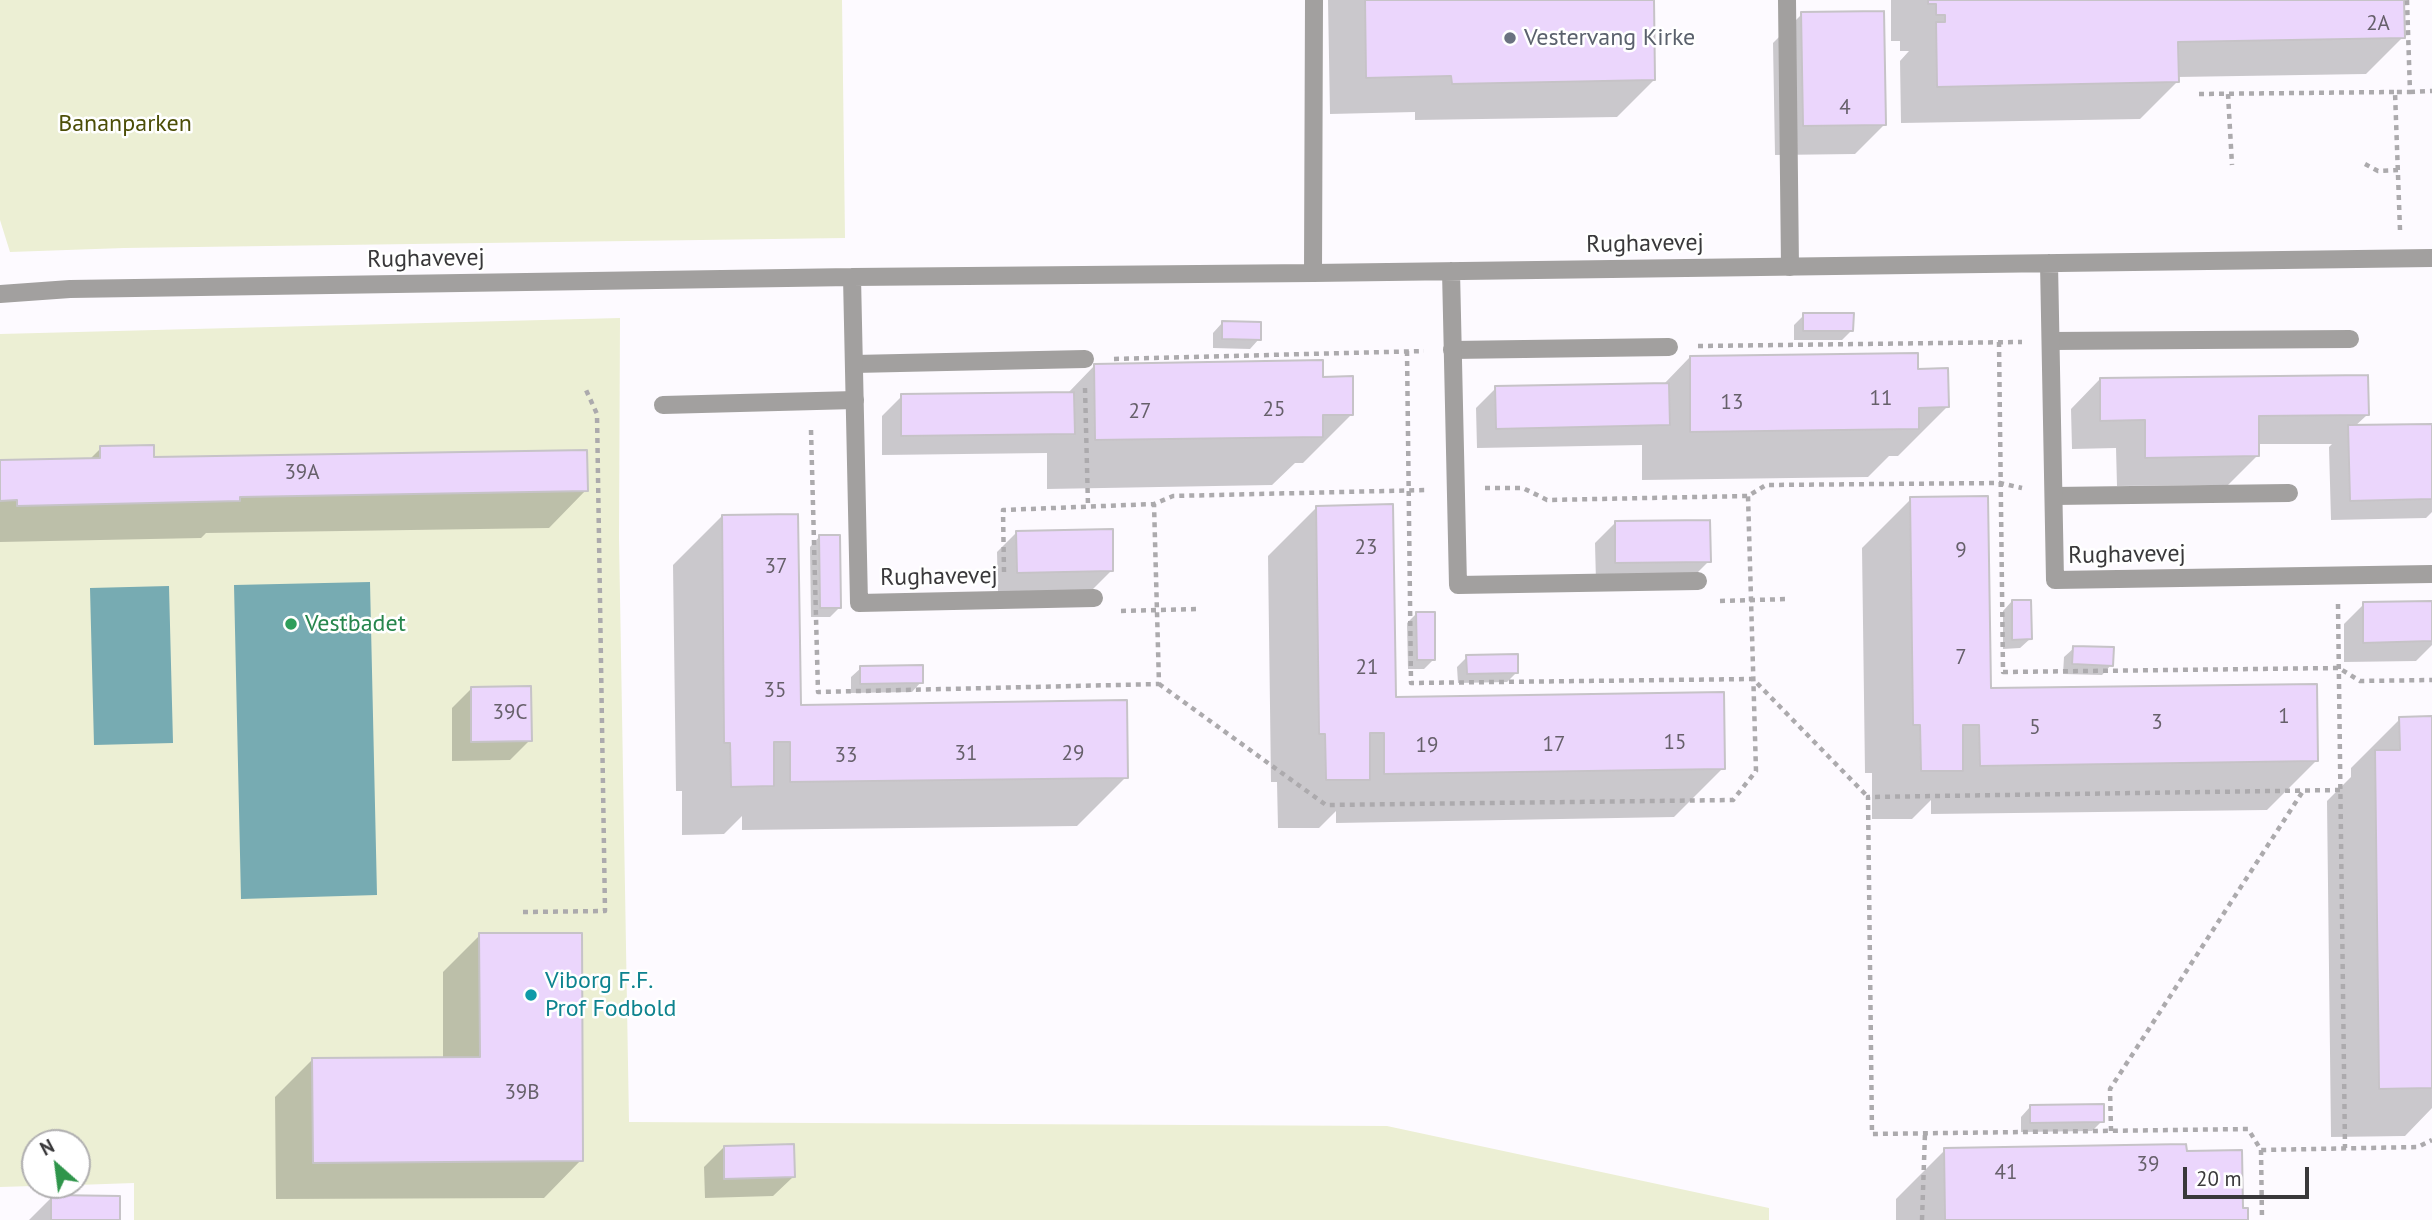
<!DOCTYPE html>
<html>
<head>
<meta charset="utf-8">
<style>
	body { margin:0 }
	#map { position:relative; width:2432px; height:1220px; overflow:hidden; background:#fdfaff; font-family:"PT Sans",sans-serif }
	canvas { display:block }
	.north { position:absolute; left:21px; top:1129px; width:70px; height:70px; box-sizing:border-box; background:#fff; border:2px solid #b0afb0; border-radius:50%; rotate:332deg; font-size:19px; font-weight:700; line-height:28px; text-align:center; color:#39383a }
	.north::after { content:''; display:block; margin:auto; width:24px; height:32px; background:#2f954b; clip-path:polygon(50% 0,100% 100%,50% 72%,0 100%) }
	.scale { position:absolute; left:2183px; top:1167px; width:126px; height:32px; box-sizing:border-box; border:4px solid #39383a; border-top:0; padding-left:9px; font-size:21px; line-height:24px; white-space:nowrap; color:#39383a; -webkit-text-stroke:5px #fff; paint-order:stroke }
</style>
</head>
<body>
<div id="map">
<canvas width="2432" height="1220"></canvas>
<div class="north">N</div>
<div class="scale">20 m</div>
</div>
<script>
const context = document.querySelector('canvas').getContext('2d');
context.lineJoin = 'round';
function fillPath(path, color) { context.fillStyle = color; context.fill(path, 'evenodd'); }
const toPath = rows => new Path2D(rows.map(r => 'M' + r).join(''));
function stroke(path, color, width, dash) { context.strokeStyle = color; context.lineWidth = width; context.lineCap = dash ? 'butt' : 'round'; context.setLineDash(dash || []); context.stroke(path); }
function label(font, color, halo, rows, align = 'center') {
  context.font = font + ' "PT Sans",sans-serif'; context.lineWidth = 5; context.setLineDash([]); context.textBaseline = 'middle'; context.strokeStyle = halo; context.fillStyle = color; for (const [text, x, y, turn = 0] of rows) {
    context.save(); context.translate(x, y); context.rotate((+turn || 0) * Math.PI / 180); context.textAlign = isNaN(turn) ? turn : align; if (halo) context.strokeText(text, 0, 0); context.fillText(text, 0, 0); context.restore();
  }
}
const green = toPath([
	[0,0,842,0,845,238,124,248,10,252,0,220],
	[620,318,619,538,629,1122,1387,1126,1769,1208,1769,1220,134,1220,134,1183,77,1185,77,1143,35,1143,35,1185,66,1185,0,1187,0,334]
]);
const water = toPath([
	[370,582,377,895,241,899,234,585],
	[169,586,173,743,94,745,90,588]
]);
const shadow = toPath([
	[1328,0,1645,0,1654,80,1617,117,1415,120,1415,112,1330,114],
	[1891,0,2402,0,2403,37,2366,74,2177,77,2177,82,2140,119,1901,123,1900,61,1909,51,1900,51,1900,41,1891,41],
	[1802,14,1884,125,1855,154,1775,155,1773,43],
	[1804,315,1852,330,1842,340,1794,340,1794,325],
	[1222,323,1259,339,1250,349,1213,348,1213,333],
	[1690,357,1916,371,1947,407,1898,456,1889,456,1868,477,1642,480,1642,445,1477,448,1476,408,1496,388,1663,385],
	[1095,365,1322,379,1352,414,1303,463,1295,463,1272,485,1047,489,1047,453,882,455,882,416,902,396,1067,394],
	[2100,379,2367,415,2354,427,2432,426,2432,512,2426,518,2331,520,2329,447,2332,444,2257,444,2258,455,2228,485,2117,486,2116,448,2072,449,2071,409],
	[101,448,152,459,586,490,549,528,206,533,201,538,0,542,0,462,89,460],
	[1911,499,1989,690,2316,761,2267,810,1931,814,1931,800,1912,819,1872,819,1872,773,1865,773,1862,548],
	[1317,507,1394,699,1723,768,1674,817,1336,823,1336,811,1319,828,1278,828,1277,782,1271,782,1268,556],
	[722,516,799,707,1126,777,1077,826,742,830,742,816,724,834,682,835,682,791,676,791,673,565],
	[1615,523,1709,561,1689,581,1596,582,1595,543],
	[1017,532,1111,571,1091,591,998,592,997,552],
	[819,537,840,607,830,617,811,617,810,547],
	[2012,601,2030,639,2020,648,2003,649,2003,611],
	[2432,602,2432,645,2416,661,2344,662,2344,624,2364,604],
	[1417,613,1434,659,1424,669,1408,669,1407,623],
	[2074,648,2111,665,2102,675,2063,674,2064,657],
	[1467,657,1516,673,1507,682,1458,683,1457,667],
	[861,668,921,682,912,692,851,693,851,677],
	[472,688,530,740,510,760,452,761,452,708],
	[2432,718,2432,1108,2405,1136,2331,1137,2327,801,2351,777,2351,768,2400,719],
	[480,935,581,1160,544,1198,276,1199,275,1097,312,1060,443,1059,443,972],
	[2030,1107,2102,1121,2092,1131,2021,1132,2021,1117],
	[724,1147,793,1177,773,1196,705,1198,704,1167],
	[1945,1150,2185,1152,2241,1210,2247,1220,1896,1220,1896,1199],
	[52,1197,118,1220,29,1220]
]);
const building = toPath([
	[1365,0,1654,0,1655,80,1452,84,1451,76,1366,78,1365,0],
	[1928,0,2404,0,2405,38,2178,42,2179,82,1937,87,1936,22,1945,22,1945,15,1936,15,1936,4,1928,4,1928,0],
	[1884,11,1886,125,1803,126,1801,12,1884,11],
	[1803,313,1854,313,1853,331,1803,331,1803,313],
	[1222,321,1261,322,1261,340,1222,339,1222,321],
	[1918,353,1918,369,1948,368,1949,407,1919,408,1919,429,1690,432,1690,356,1918,353],
	[1323,360,1323,377,1353,376,1353,415,1323,415,1323,437,1095,440,1094,364,1323,360],
	[2368,375,2369,415,2259,416,2259,456,2145,458,2145,420,2100,421,2100,378,2368,375],
	[1669,383,1670,425,1496,429,1495,386,1669,383],
	[1074,392,1075,434,901,436,901,394,1074,392],
	[2432,424,2432,499,2350,501,2348,425,2432,424],
	[154,445,154,457,587,450,588,491,240,497,240,501,17,506,17,500,0,501,0,460,100,458,100,446,154,445],
	[1988,496,1991,688,2317,684,2318,761,1980,766,1979,725,1963,725,1963,771,1921,771,1920,725,1913,725,1910,497,1988,496],
	[1393,504,1396,697,1724,692,1725,769,1384,774,1384,733,1370,733,1370,780,1326,780,1325,734,1319,734,1316,506,1393,504],
	[798,514,801,705,1127,700,1128,778,790,782,790,742,774,742,774,786,731,787,730,743,724,743,722,515,798,514],
	[1710,520,1711,562,1615,563,1615,521,1710,520],
	[1113,529,1113,571,1017,573,1016,531,1113,529],
	[819,535,840,535,841,608,820,608,819,535],
	[2012,600,2031,600,2032,639,2012,640,2012,600],
	[2432,601,2432,641,2363,643,2363,602,2432,601],
	[1416,612,1435,612,1435,660,1417,660,1416,612],
	[2073,646,2114,647,2113,666,2072,664,2073,646],
	[1518,654,1518,673,1467,674,1466,655,1518,654],
	[923,665,923,683,860,684,860,666,923,665],
	[531,686,532,741,471,742,471,687,531,686],
	[2432,716,2432,1088,2379,1089,2375,750,2400,750,2399,717,2432,716],
	[479,933,582,933,583,1161,313,1163,312,1058,480,1057,479,933],
	[2104,1104,2104,1122,2030,1123,2030,1105,2104,1104],
	[794,1144,795,1177,724,1179,724,1146,794,1144],
	[2186,1144,2187,1151,2242,1150,2243,1208,2248,1208,2248,1220,1945,1220,1944,1148,2186,1144],
	[51,1195,120,1196,120,1220,51,1220,51,1195]
]);
const path = toPath([
	[2410,92,2432,91],
	[2199,94,2395,92],
	[2228,94,2232,165],
	[2365,164,2378,171,2398,170],
	[2400,230,2395,92,2410,92,2407,0],
	[1999,342,2003,672,2339,668,2360,681,2432,680],
	[1698,346,2022,342],
	[1407,351,1411,683,1753,679,1868,797],
	[1114,359,1424,351],
	[1085,388,1088,506],
	[811,430,818,692,1159,684,1154,504],
	[1485,488,1523,488,1547,500,1748,496,1766,485,2000,483,2022,488],
	[1004,572,1003,510,1154,504,1173,496,1427,490],
	[1720,601,1789,599],
	[2338,604,2345,1148],
	[1121,611,1198,609],
	[1159,684,1326,805,1733,800,1756,771,1748,496],
	[2340,790,1868,797,1872,1134,2248,1129,2261,1150,2418,1147,2432,1140],
	[523,912,605,911,597,414,586,390],
	[2111,1131,2110,1089,2303,791],
	[2261,1150,2262,1220],
	[1922,1220,1925,1133]
]);
const lane = toPath([
	[1787,0,1790,267],
	[2051,341,2350,339],
	[1452,350,1669,347],
	[854,364,1085,359],
	[663,405,855,400],
	[2054,496,2289,493]
]);
const street = toPath([
	[2049,263,2055,580,2432,574],
	[1451,271,1458,585,1698,581],
	[1313,273,1314,0],
	[852,277,859,603,1094,598],
	[0,294,70,289,852,277,1313,273,2432,258]
]);
const markers = [
	[1510,38,7,"#6b7280"],
	[291,624,7,"#2e9e5b"],
	[531,995,7,"#0f9aa8"]
];
const numberNames = [
	["2A",2378,24],
	["4",1845,108],
	["11",1881,399],
	["13",1732,403],
	["25",1274,410],
	["27",1140,412],
	["39A",302,473],
	["23",1366,548],
	["9",1961,551],
	["37",776,567],
	["7",1961,658],
	["21",1367,668],
	["35",775,691],
	["39C",510,713],
	["1",2284,717],
	["3",2157,723],
	["5",2035,728],
	["15",1675,743],
	["17",1554,745],
	["19",1427,746],
	["31",966,754],
	["29",1073,754],
	["33",846,756],
	["39B",522,1093],
	["39",2148,1165],
	["41",2006,1173]
];
const worshipNames = [
	["Vestervang Kirke",1524,38]
];
const parkNames = [
	["Bananparken",125,124]
];
const streetNames = [
	["Rughavevej",1645,244,-1],
	["Rughavevej",426,259,-1],
	["Rughavevej",2127,555,-1],
	["Rughavevej",939,577,-1]
];
const leisureNames = [
	["Vestbadet",305,624]
];
const cultureNames = [
	["Viborg F.F.",545,981],
	["Prof Fodbold",545,1009]
];
fillPath(green, '#ecefd4');
fillPath(water, '#77abb2');
fillPath(shadow, '#0003');
fillPath(building, '#ebd6fc');
stroke(building, '#c6c3c7', 2);
stroke(path, '#acaaad', 4.5, [5, 5]);
stroke(lane, '#a2a09f', 18);
stroke(street, '#a2a09f', 18);
for (const [x, y, r, color] of markers) { const dot = new Path2D(); dot.arc(x, y, r, 0, 2 * Math.PI); context.fillStyle = color; context.fill(dot); stroke(dot, '#fff', 2.5); }
label('21px', '#66606a', null, numberNames);
label('24px', '#5b616d', '#fff', worshipNames, 'left');
label('24px', '#4c4e07', '#fff', parkNames);
label('24px', '#39383a', '#fff', streetNames);
label('24px', '#27864d', '#fff', leisureNames, 'left');
label('24px', '#0d838f', '#fff', cultureNames, 'left');
</script>
</body>
</html>
